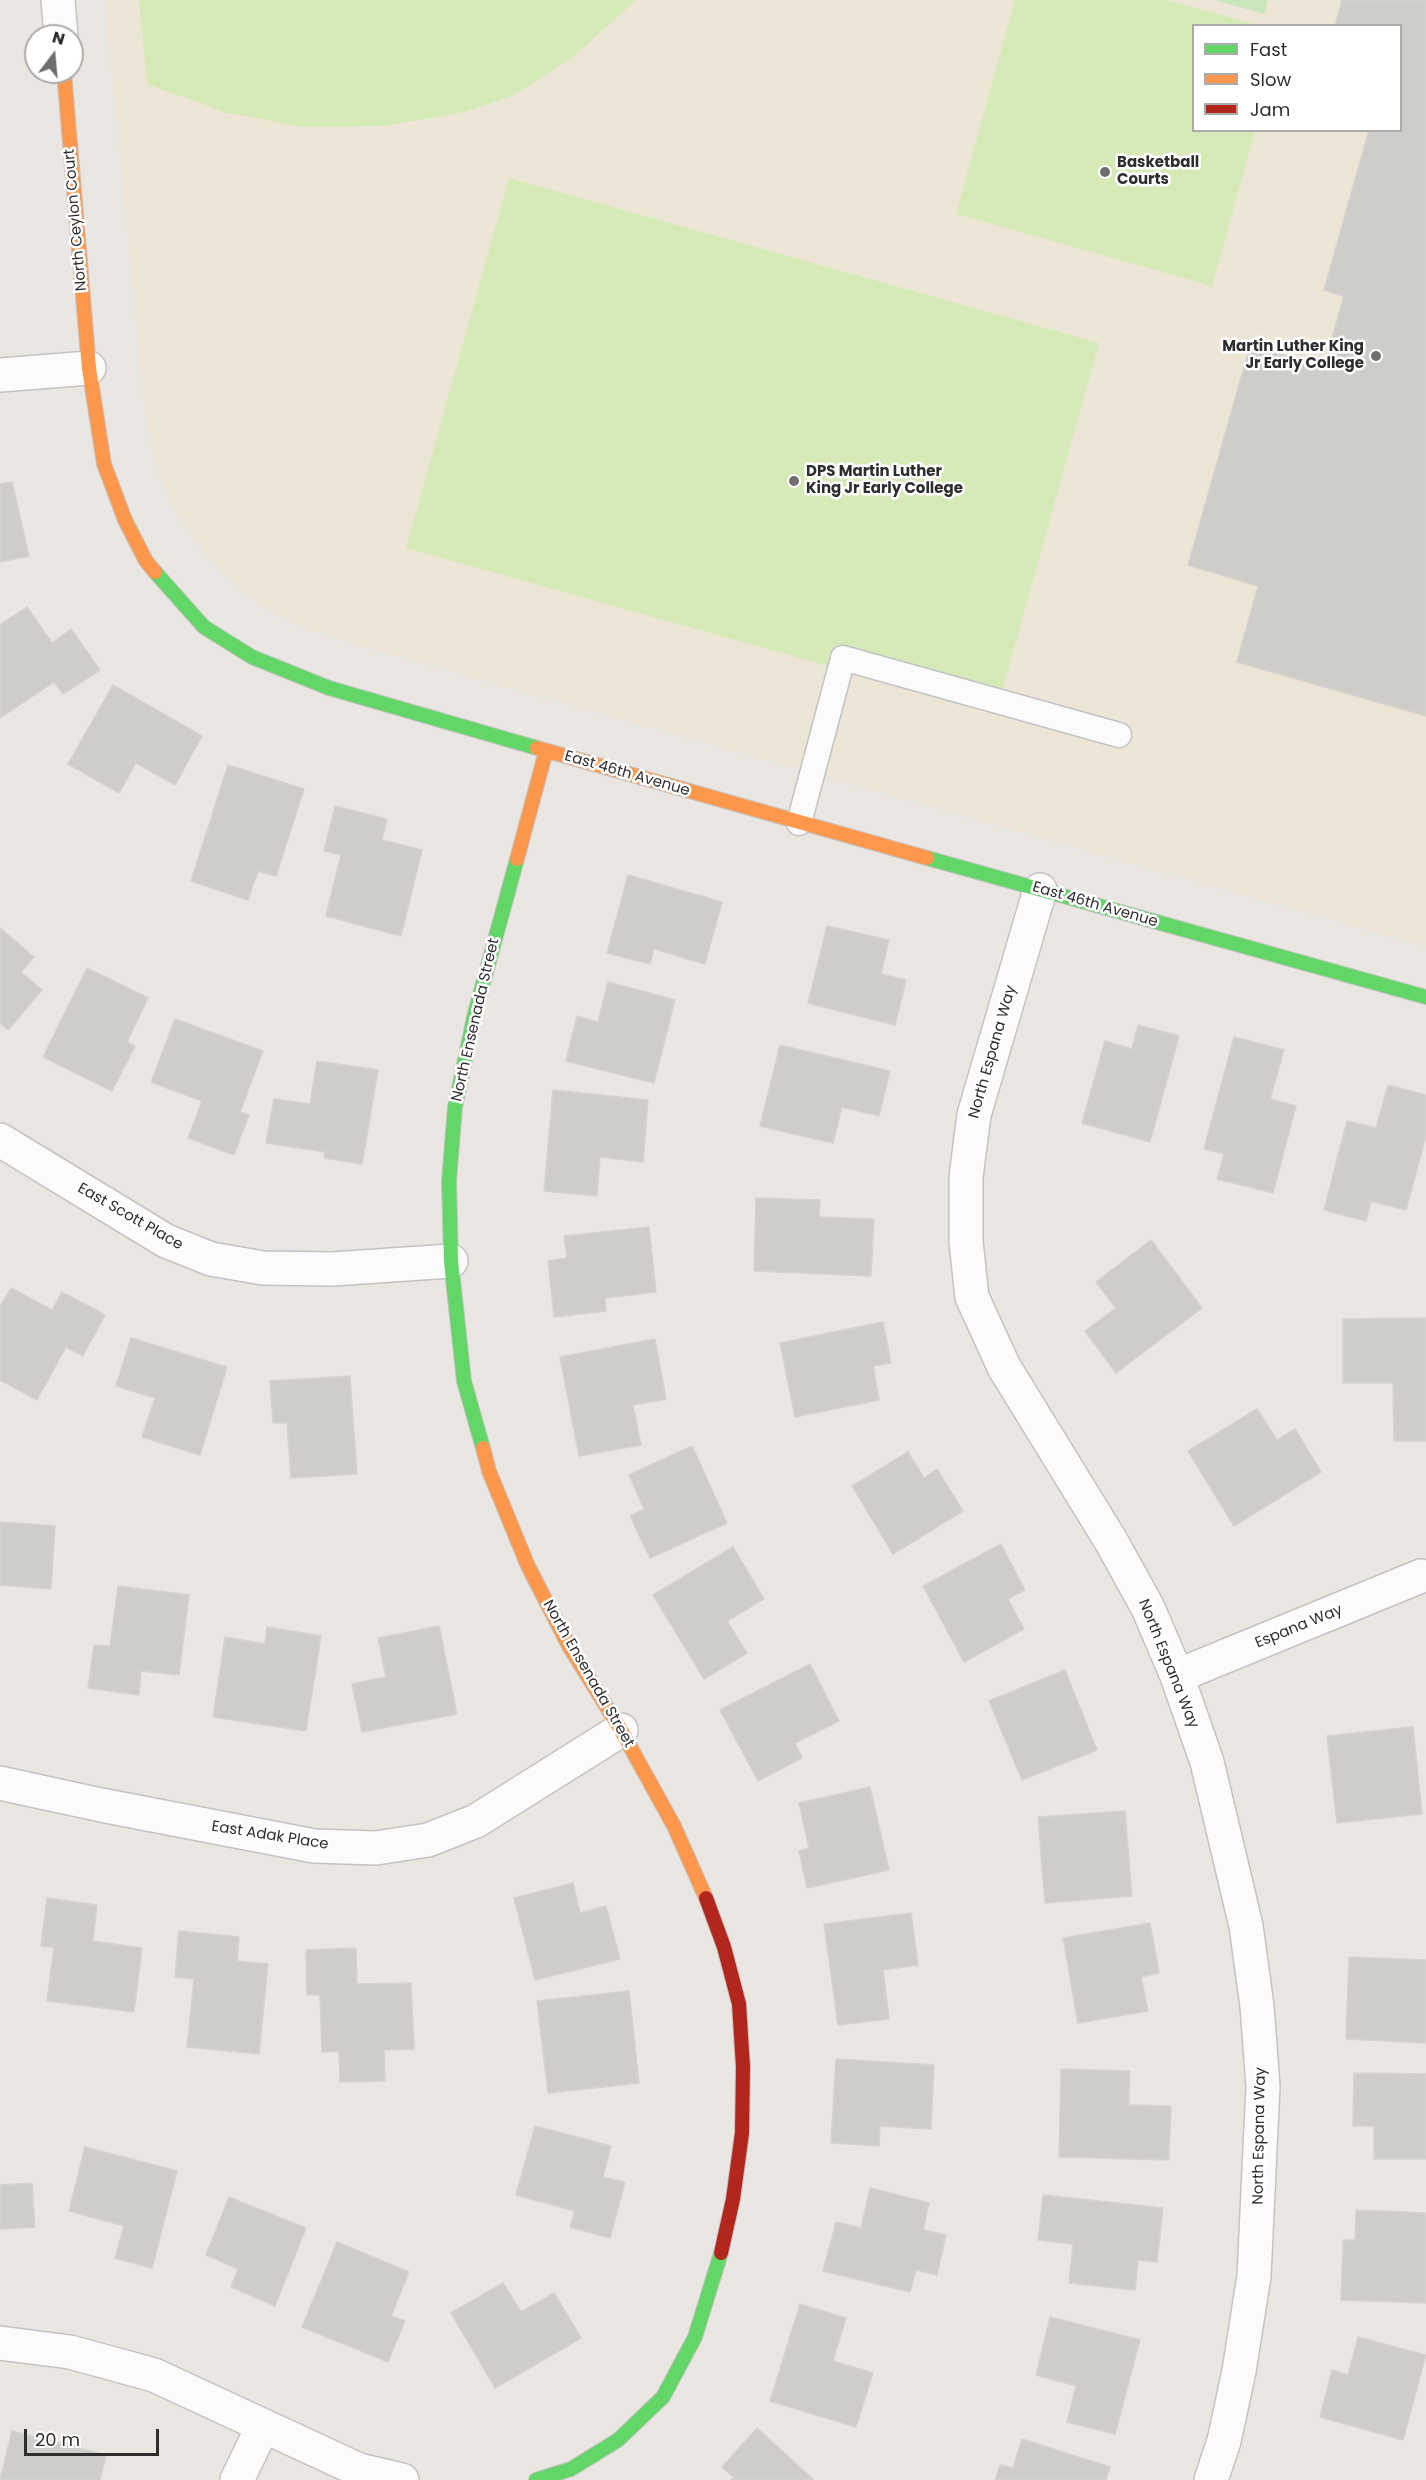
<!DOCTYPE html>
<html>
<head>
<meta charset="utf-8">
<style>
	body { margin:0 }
	#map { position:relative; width:1426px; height:2480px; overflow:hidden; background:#eae7e2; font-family:Poppins,sans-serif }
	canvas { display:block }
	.legend { position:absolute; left:1192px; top:24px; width:210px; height:108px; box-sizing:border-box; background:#fff; border:2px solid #ababab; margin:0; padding:8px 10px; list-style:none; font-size:18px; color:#2d2d2d }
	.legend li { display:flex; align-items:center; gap:12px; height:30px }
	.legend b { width:30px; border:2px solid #ababab }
	.north { position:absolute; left:24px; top:24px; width:60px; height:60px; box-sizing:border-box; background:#fff; border:2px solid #ababab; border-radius:50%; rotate:16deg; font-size:16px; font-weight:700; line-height:24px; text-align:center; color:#2d2d2d }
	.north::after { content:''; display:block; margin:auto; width:21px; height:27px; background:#6f6e6c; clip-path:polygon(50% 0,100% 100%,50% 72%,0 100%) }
	.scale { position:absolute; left:24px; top:2429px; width:135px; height:27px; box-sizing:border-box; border:3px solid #2d2d2d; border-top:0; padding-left:8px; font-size:18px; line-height:21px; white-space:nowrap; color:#2d2d2d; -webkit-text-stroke:4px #fff; paint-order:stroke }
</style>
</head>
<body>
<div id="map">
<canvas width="1426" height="2480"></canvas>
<ul class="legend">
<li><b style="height:8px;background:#63d668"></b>Fast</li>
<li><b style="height:8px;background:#ff974d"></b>Slow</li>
<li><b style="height:8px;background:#b3261e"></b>Jam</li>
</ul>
<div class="north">N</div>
<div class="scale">20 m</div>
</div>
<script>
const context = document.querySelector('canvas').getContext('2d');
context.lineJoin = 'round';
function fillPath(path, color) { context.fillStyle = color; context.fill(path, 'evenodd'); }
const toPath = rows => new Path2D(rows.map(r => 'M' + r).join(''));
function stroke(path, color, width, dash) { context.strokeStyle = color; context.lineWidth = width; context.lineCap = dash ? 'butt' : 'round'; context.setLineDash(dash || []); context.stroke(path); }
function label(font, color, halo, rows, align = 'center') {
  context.font = font + ' Poppins,sans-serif'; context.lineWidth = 5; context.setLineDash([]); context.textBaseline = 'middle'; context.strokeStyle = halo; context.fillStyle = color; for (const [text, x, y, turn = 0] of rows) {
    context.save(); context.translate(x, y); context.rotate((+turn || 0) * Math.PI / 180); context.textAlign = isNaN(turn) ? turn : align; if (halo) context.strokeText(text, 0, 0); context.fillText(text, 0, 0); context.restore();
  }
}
const education = toPath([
	[105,0,1426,0,1426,946,345,641,304,627,270,611,242,590,213,564,170,503,154,459,145,412],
	[1194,26,1400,26,1400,130,1194,130]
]);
const green = toPath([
	[1215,0,1268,0,1264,14]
]);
const pitch = toPath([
	[139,0,636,0,573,57,512,96,464,112,383,126,304,127,227,113,147,84],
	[1015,0,1166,0,1258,25,1194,26,1194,130,1255,131,1212,286,956,214],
	[509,178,1099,343,996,713,406,548]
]);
const building = toPath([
	[1342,0,1426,0,1426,716,1237,662,1258,586,1188,565,1250,346,1324,366,1344,296,1324,290,1369,130,1400,130,1400,26,1335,26,1342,0],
	[12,482,29,556,0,562,0,484,12,482],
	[27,607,52,643,71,629,100,670,63,694,54,682,0,718,0,625,27,607],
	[113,685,202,736,175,785,136,763,119,793,68,764,113,685],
	[228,765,304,789,276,876,258,871,248,900,191,881,228,765],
	[335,806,387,819,382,840,422,850,401,936,326,916,341,855,324,851,335,806],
	[628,875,722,902,705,964,654,949,650,964,607,953,628,875],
	[827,926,889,940,881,974,906,980,895,1025,808,1003,827,926],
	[0,928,34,957,21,972,42,990,8,1030,0,1023,0,928],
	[87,968,148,998,127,1042,135,1046,112,1091,43,1057,87,968],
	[608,982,675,1000,654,1083,566,1061,577,1016,598,1022,608,982],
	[175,1019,263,1051,240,1112,249,1115,234,1155,188,1138,202,1101,151,1082,175,1019],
	[1138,1025,1179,1036,1150,1142,1082,1123,1105,1041,1132,1049,1138,1025],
	[1234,1037,1284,1050,1270,1099,1296,1106,1273,1193,1217,1179,1224,1154,1204,1149,1234,1037],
	[780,1045,890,1071,879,1116,842,1107,833,1143,760,1126,780,1045],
	[317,1061,378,1070,362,1164,324,1158,325,1152,266,1143,274,1099,310,1104,317,1061],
	[1388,1085,1426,1095,1426,1136,1406,1210,1371,1201,1366,1221,1324,1210,1347,1121,1376,1128,1388,1085],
	[553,1090,648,1100,643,1162,600,1157,597,1196,544,1191,553,1090],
	[756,1198,820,1200,819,1217,874,1219,871,1276,754,1271,756,1198],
	[649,1227,656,1292,605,1298,606,1311,554,1317,548,1261,567,1258,564,1236,649,1227],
	[1151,1240,1202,1308,1116,1373,1085,1331,1116,1308,1096,1282,1151,1240],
	[11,1288,52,1310,62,1292,105,1315,83,1356,66,1347,37,1400,0,1380,0,1307,11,1288],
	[1426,1318,1426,1441,1394,1441,1393,1383,1343,1383,1343,1319,1426,1318],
	[883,1322,891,1363,873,1366,879,1400,795,1417,780,1343,883,1322],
	[131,1338,227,1367,200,1455,142,1437,155,1398,116,1386,131,1338],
	[655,1339,666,1399,633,1405,641,1445,579,1456,560,1357,655,1339],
	[350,1376,357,1474,291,1478,287,1423,273,1423,270,1381,350,1376],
	[1257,1409,1277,1440,1295,1429,1321,1472,1234,1526,1188,1451,1257,1409],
	[692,1446,727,1523,650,1558,630,1516,644,1509,629,1475,692,1446],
	[908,1452,924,1478,937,1469,963,1511,893,1554,852,1486,908,1452],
	[0,1522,55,1526,51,1589,0,1585,0,1522],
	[1001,1544,1025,1590,1008,1599,1024,1629,964,1662,923,1586,1001,1544],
	[733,1547,764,1599,727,1621,747,1653,704,1679,653,1595,733,1547],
	[118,1586,189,1595,179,1675,141,1671,139,1695,88,1688,94,1645,110,1646,118,1586],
	[439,1626,457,1714,362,1732,352,1684,386,1677,378,1638,439,1626],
	[267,1627,321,1636,306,1731,213,1717,225,1637,265,1644,267,1627],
	[810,1664,839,1721,795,1743,802,1758,758,1781,720,1710,810,1664],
	[1065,1670,1097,1750,1022,1780,989,1701,1065,1670],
	[1413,1727,1422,1814,1337,1823,1327,1736,1413,1727],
	[870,1787,889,1870,807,1888,799,1851,809,1848,799,1803,870,1787],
	[1125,1811,1132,1896,1045,1903,1038,1817,1125,1811],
	[573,1883,580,1913,606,1906,620,1959,535,1980,514,1898,573,1883],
	[47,1898,97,1905,93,1941,142,1948,134,2012,47,2001,54,1947,41,1946,47,1898],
	[911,1913,918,1965,883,1970,889,2019,838,2025,824,1924,911,1913],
	[1150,1923,1159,1973,1141,1977,1148,2011,1078,2023,1063,1938,1150,1923],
	[179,1931,239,1937,237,1961,268,1964,259,2054,187,2047,194,1979,175,1977,179,1931],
	[356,1948,357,1984,411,1983,414,2049,384,2050,385,2081,340,2082,339,2051,322,2052,320,1995,307,1995,306,1950,356,1948],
	[1349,1957,1426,1960,1426,2043,1346,2039,1349,1957],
	[629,1991,639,2083,548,2093,537,2001,629,1991],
	[836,2059,934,2065,931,2129,880,2126,879,2146,831,2143,836,2059],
	[1061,2069,1130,2071,1129,2105,1171,2106,1169,2160,1059,2157,1061,2069],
	[1354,2073,1426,2074,1426,2159,1374,2159,1374,2126,1353,2126,1354,2073],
	[535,2126,611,2146,603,2177,625,2182,610,2238,570,2227,575,2211,516,2195,535,2126],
	[85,2147,177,2171,152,2268,115,2258,124,2226,69,2211,85,2147],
	[32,2183,35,2227,0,2229,0,2185,32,2183],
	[870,2188,929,2203,923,2230,946,2235,937,2275,916,2270,910,2292,823,2271,836,2222,861,2228,870,2188],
	[1043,2195,1163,2208,1157,2262,1138,2260,1135,2290,1069,2283,1073,2244,1038,2240,1043,2195],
	[229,2197,306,2228,275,2306,231,2287,238,2269,206,2255,229,2197],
	[1356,2210,1426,2213,1426,2303,1341,2300,1343,2240,1355,2240,1356,2210],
	[337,2242,409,2272,391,2316,405,2321,388,2362,302,2327,337,2242],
	[503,2283,521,2312,554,2293,581,2338,495,2388,451,2313,503,2283],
	[800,2304,846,2318,833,2361,873,2373,856,2427,770,2401,800,2304],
	[1050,2317,1140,2340,1115,2434,1067,2422,1076,2386,1036,2375,1050,2317],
	[1358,2337,1426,2355,1403,2440,1320,2417,1332,2370,1348,2375,1358,2337],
	[757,2428,814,2480,731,2480,734,2478,722,2467,757,2428],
	[12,2431,106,2455,100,2480,0,2480,12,2431],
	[1022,2439,1110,2467,1106,2480,995,2480,1000,2465,1013,2468,1022,2439]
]);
const lane = toPath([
	[799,823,843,658,1119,735]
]);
const street = toPath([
	[58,0,61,36],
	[0,375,89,368],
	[1040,890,974,1115,966,1177,966,1242,972,1297,1004,1367,1111,1541,1148,1608,1177,1676,1207,1762,1246,1926,1257,2006,1263,2086,1254,2276,1239,2371,1224,2441,1211,2480],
	[0,1140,166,1241,211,1259,263,1268,332,1269,451,1261],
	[1177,1676,1421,1576],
	[0,1783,101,1805,314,1846,376,1848,428,1840,476,1821,621,1730],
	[0,2343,70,2352,154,2375,359,2470,402,2480],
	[237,2480,263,2426]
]);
const fast = toPath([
	[155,572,204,627,252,657,329,688,537,748],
	[927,858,1426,997],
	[483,1448,464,1381,451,1261,449,1181,455,1107,475,1013,517,859],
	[536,2480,571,2469,618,2440,663,2397,695,2337,721,2253]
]);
const slow = toPath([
	[64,72,89,368,104,464,125,520,146,561,155,572],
	[537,748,927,858],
	[517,859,546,751],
	[483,1448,489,1471,528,1566,569,1646,621,1730,674,1826,706,1898]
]);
const jam = toPath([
	[706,1898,724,1947,739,2004,743,2067,742,2133,733,2199,721,2253]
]);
const markers = [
	[1105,172,6,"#6f6e6c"],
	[1376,356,6,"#6f6e6c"],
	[794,481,6,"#6f6e6c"]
];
const poiNames = [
	["Basketball",1117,163],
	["Courts",1117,180],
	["Martin Luther King",1364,347,"right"],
	["Jr Early College",1364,364,"right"],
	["DPS Martin Luther",806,472],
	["King Jr Early College",806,489]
];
const streetNames = [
	["North Ceylon Court",76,220,-95],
	["East 46th Avenue",627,774,16],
	["East 46th Avenue",1095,905,16],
	["North Ensenada Street",476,1020,-77],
	["North Espana Way",993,1052,-74],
	["East Scott Place",130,1217,30],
	["Espana Way",1299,1627,-22],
	["North Espana Way",1168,1664,68],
	["North Ensenada Street",588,1674,60],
	["East Adak Place",270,1836,9],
	["North Espana Way",1260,2136,-89]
];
fillPath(education, '#ede6d7');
fillPath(green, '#cbe6bb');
fillPath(pitch, '#d6eab8');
fillPath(building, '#cfcdc9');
stroke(building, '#d5d3ce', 1.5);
stroke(lane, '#c4c3c3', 27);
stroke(street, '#c4c3c3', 36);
stroke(fast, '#c4c3c3', 16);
stroke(slow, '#c4c3c3', 16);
stroke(jam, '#c4c3c3', 16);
stroke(lane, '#fcfbfb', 24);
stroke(street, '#fcfbfb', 33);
stroke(fast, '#63d668', 14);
stroke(slow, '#ff974d', 14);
stroke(jam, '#b3261e', 14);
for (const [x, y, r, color] of markers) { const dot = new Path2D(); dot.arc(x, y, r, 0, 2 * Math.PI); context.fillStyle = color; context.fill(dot); stroke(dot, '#fff', 2); }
label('bold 15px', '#2d2d2d', '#fff', poiNames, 'left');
label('15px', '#2d2d2d', '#fff', streetNames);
</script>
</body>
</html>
